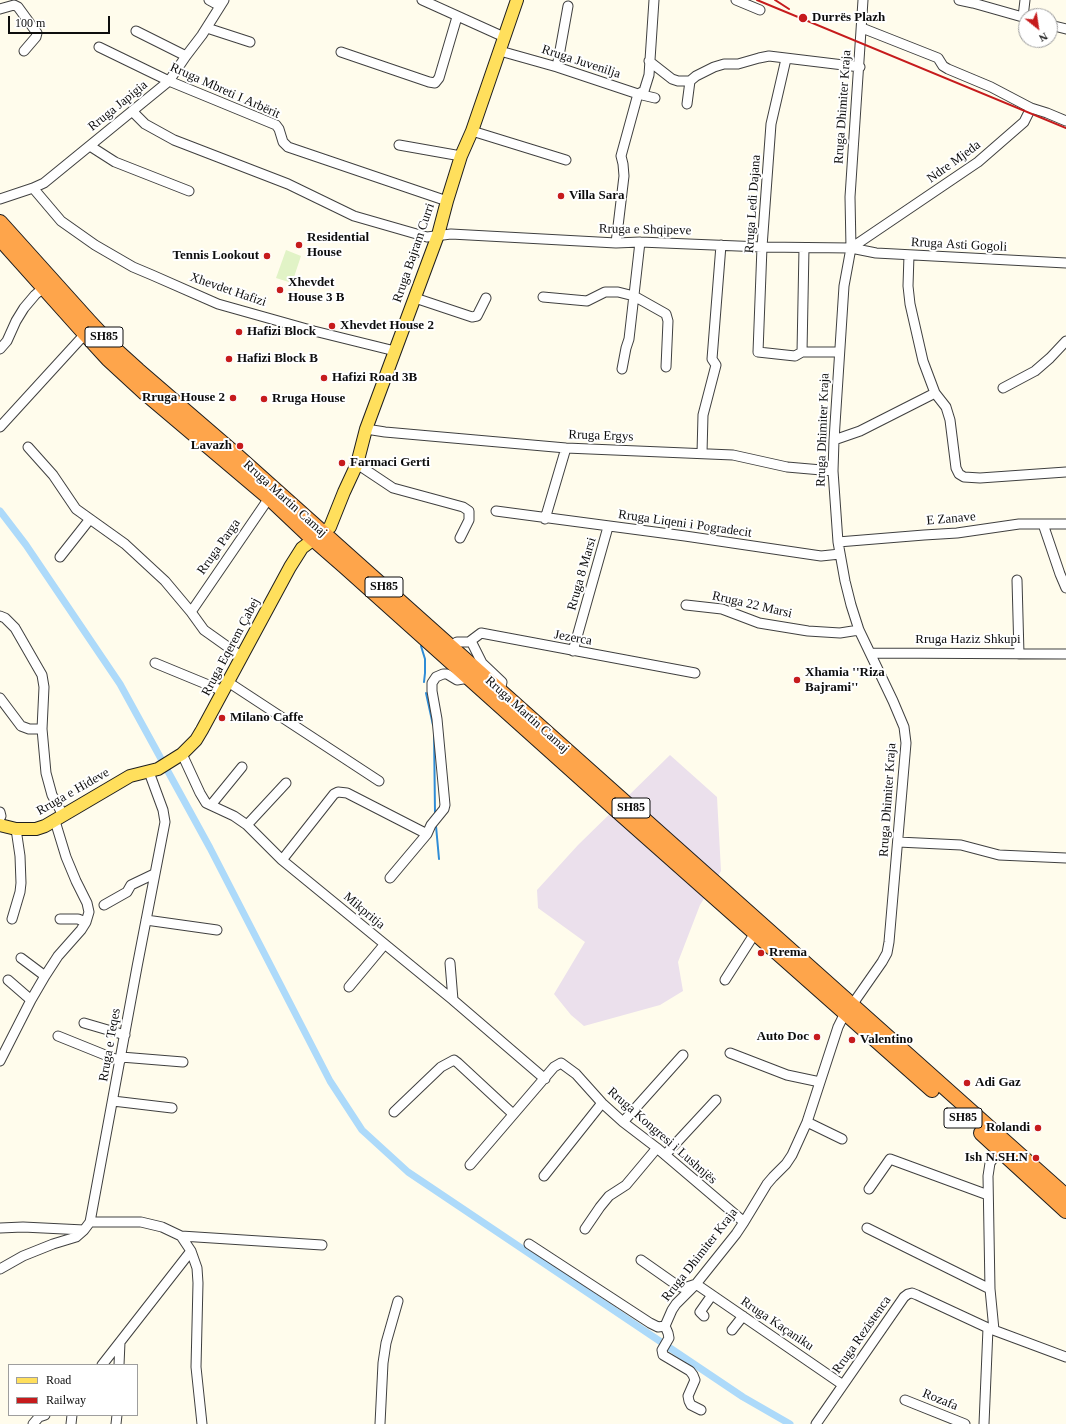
<!DOCTYPE html>
<html>
<head>
<meta charset="utf-8">
<style>
	body { margin:0 }
	#map { position:relative; width:1066px; height:1424px; overflow:hidden; background:#fffcec; font-family:Georgia,serif }
	canvas { display:block }
	.legend { position:absolute; left:8px; top:1364px; width:130px; height:52px; box-sizing:border-box; background:#fff; border:1px solid #9e9e9e; margin:0; padding:5px 7px; list-style:none; font-size:12px; color:#0d0d0d }
	.legend li { display:flex; align-items:center; gap:8px; height:20px }
	.legend b { width:20px; border:1px solid #9e9e9e }
	.north { position:absolute; left:1018px; top:8px; width:40px; height:40px; box-sizing:border-box; background:#fff; border:1px solid #9e9e9e; border-radius:50%; rotate:150deg; font-size:11px; font-weight:700; line-height:16px; text-align:center; color:#0d0d0d }
	.north::after { content:''; display:block; margin:auto; width:14px; height:18px; background:#c61b1c; clip-path:polygon(50% 0,100% 100%,50% 72%,0 100%) }
	.scale { position:absolute; left:8px; top:16px; width:102px; height:18px; box-sizing:border-box; border:2px solid #0d0d0d; border-top:0; padding-left:5px; font-size:12px; line-height:14px; white-space:nowrap; color:#0d0d0d; -webkit-text-stroke:3px #fff; paint-order:stroke }
</style>
</head>
<body>
<div id="map">
<canvas width="1066" height="1424"></canvas>
<ul class="legend">
<li><b style="height:5px;background:#ffdf5c"></b>Road</li>
<li><b style="height:5px;background:#c61b1c"></b>Railway</li>
</ul>
<div class="north">N</div>
<div class="scale">100 m</div>
</div>
<script>
const context = document.querySelector('canvas').getContext('2d');
context.lineJoin = 'round';
function fillPath(path, color) { context.fillStyle = color; context.fill(path, 'evenodd'); }
const toPath = rows => new Path2D(rows.map(r => 'M' + r).join(''));
function stroke(path, color, width, dash) { context.strokeStyle = color; context.lineWidth = width; context.lineCap = dash ? 'butt' : 'round'; context.setLineDash(dash || []); context.stroke(path); }
function label(font, color, halo, rows, align = 'center') {
  context.font = font + ' Georgia,serif'; context.lineWidth = 4; context.setLineDash([]); context.textBaseline = 'middle'; context.strokeStyle = halo; context.fillStyle = color; for (const [text, x, y, turn = 0] of rows) {
    context.save(); context.translate(x, y); context.rotate((+turn || 0) * Math.PI / 180); context.textAlign = isNaN(turn) ? turn : align; if (halo) context.strokeText(text, 0, 0); context.fillText(text, 0, 0); context.restore();
  }
}
const industrial = toPath([
	[670,755,717,797,721,871,700,905,678,962,683,991,660,1005,584,1026,571,1015,554,994,585,942,538,908,537,890,578,845]
]);
const pitch = toPath([
	[286,250,301,256,292,283,276,278]
]);
const stream = toPath([
	[421,646,425,659,425,673,424,682],
	[426,693,433,725],
	[434,729,435,813],
	[436,826,439,859]
]);
const canal = toPath([
	[0,511,26,545,120,684,210,848,330,1081,362,1130,408,1172,743,1397,790,1424]
]);
const minor = toPath([
	[209,0,220,6],
	[422,0,504,37],
	[736,0,760,10],
	[959,0,973,3,1026,18],
	[0,9,14,5,18,7,37,33,36,37,24,51],
	[1023,17,1025,0],
	[1050,25,1066,29],
	[207,28,250,42],
	[862,28,938,58,943,66,948,69,991,87,1031,108,1047,113,1066,121],
	[136,31,186,56],
	[99,47,169,81,276,125,279,129,283,142,288,147,447,201],
	[500,51,557,67,638,94,655,98],
	[341,52,429,82,435,83,439,78,457,17],
	[786,59,771,124,762,247,758,352,795,356,802,352,839,352],
	[649,61,672,79,678,81,690,81],
	[557,67,568,6],
	[687,104,690,81,696,76,714,67,724,64,738,64,759,58,769,56,860,67],
	[132,111,145,124,174,140,288,184,354,216,427,237,451,234,616,243,640,242,762,247,851,248,876,253,1066,263],
	[472,131,566,160],
	[399,145,461,156],
	[90,146,115,162,189,191],
	[33,188,61,221,95,245,133,267,152,275,218,304,314,331,395,351],
	[0,199,33,188,44,183,169,81,186,56,202,35,224,0],
	[616,243,624,176,623,164,621,156,638,94,644,91,649,75,654,0],
	[851,248,978,162,1024,122,1031,108],
	[909,255,908,286,910,304,923,361,935,393,946,407,950,420,956,468,959,474,964,477,980,478,1066,472],
	[543,297,587,301,605,292,618,292,634,296,666,314,668,321,666,367],
	[415,298,472,317,477,316,486,298],
	[0,349,7,341,16,321,24,308,35,295,44,287],
	[802,352,804,248],
	[622,369,626,348,629,339,640,242],
	[1003,388,1035,371,1050,358,1066,341],
	[0,427,85,334],
	[366,429,385,432,566,448,733,455,787,467,833,471],
	[834,440,860,431,935,393],
	[28,447,53,475,76,509,125,544,165,581,191,612,204,630,242,657],
	[702,453,703,415,716,365,712,359,721,245],
	[357,464,393,488,463,507,469,511,469,520,460,538],
	[496,511,685,536,821,556,840,554],
	[545,519,566,448],
	[1043,524,1060,574,1066,588],
	[838,542,924,535,957,533,1019,524,1066,524],
	[60,557,90,519],
	[1017,580,1019,654],
	[686,605,722,609,759,623,808,631,840,633,859,630],
	[191,612,269,498],
	[0,616,5,618,15,628,42,675,44,687,42,729,46,773,52,795,63,815],
	[471,641,482,663,502,682,500,691],
	[450,646,457,642,469,642,481,633,695,673],
	[573,651,608,527],
	[870,653,1066,654],
	[155,663,223,691],
	[228,682,379,781],
	[0,698,21,726,29,729,42,729],
	[182,754,200,793,206,803,234,816,247,825,282,860,453,1000,545,1079],
	[211,805,242,767],
	[0,812,1,816,0,818],
	[247,825,286,783],
	[898,842,961,845,999,855,1066,858],
	[282,860,334,794,338,792,347,793,427,834],
	[390,878,427,834,431,825,444,809,445,805,437,719,432,691,432,683,436,677,443,674,447,674,457,680,469,678],
	[104,905,127,892,131,885,154,874],
	[12,919,20,892,21,883,20,856,16,829],
	[60,919,78,919,86,922],
	[146,920,217,930],
	[21,958,45,976],
	[450,963,453,1000],
	[8,980,31,1000],
	[725,980,755,933],
	[349,987,384,945],
	[852,1005,882,962,887,953,889,942,906,743,904,727,893,701,859,630,851,605,845,581,838,542,833,471,834,440,844,286,851,248,850,197,863,0],
	[84,1023,125,1035],
	[58,1036,120,1061],
	[730,1053,787,1075,820,1082],
	[121,1057,183,1062],
	[0,1061,31,1000,45,976,58,956,81,930,86,922,89,912,87,903,76,881,66,857,55,821],
	[113,1101,172,1108],
	[394,1112,441,1067,454,1060,458,1063,513,1114],
	[623,1122,683,1055],
	[807,1122,842,1139],
	[665,1155,716,1100],
	[470,1165,554,1067,561,1063,576,1074,602,1103,623,1122,657,1148,744,1222],
	[544,1176,602,1103],
	[869,1189,890,1159,988,1195],
	[90,1222,141,1222,162,1227,181,1236,191,1251,197,1268,198,1283,196,1367,202,1424],
	[0,1228,23,1227,84,1230],
	[867,1228,990,1289],
	[585,1229,600,1207,609,1196,626,1185,657,1148],
	[181,1236,322,1245],
	[529,1244,650,1323,658,1327,665,1326,672,1310,676,1304,696,1284,736,1234,744,1222,767,1184,773,1177,786,1164,792,1155,807,1122,838,1027,845,1013],
	[641,1260,678,1286,684,1288,696,1284,843,1385],
	[0,1269,23,1256,53,1244,76,1237,84,1230,90,1222,137,967,165,822,163,810,149,772],
	[704,1316,700,1312,712,1295],
	[665,1326,668,1333,669,1338,662,1350,663,1355,690,1371,693,1375,695,1380,688,1396,689,1401,691,1405,701,1410],
	[732,1330,743,1316],
	[994,1330,990,1289,988,1176,990,1163,999,1150],
	[102,1365,191,1251],
	[119,1365,120,1342],
	[905,1400,965,1424],
	[33,1424,39,1417,45,1415],
	[71,1424,72,1415],
	[116,1424,117,1415],
	[380,1424,383,1363,386,1343,398,1301],
	[816,1424,904,1297,908,1294,912,1293,917,1295,988,1328],
	[984,1424,988,1328,1066,1357]
]);
const major = toPath([
	[0,825,16,829,36,829,45,826,130,776,158,769,182,754,196,740,202,730,290,567,302,548,330,527,344,492,357,464,366,429,438,235,447,201,461,156,472,131,517,0]
]);
const highway = toPath([
	[0,222,89,321,117,351,138,370,232,451,357,563,1066,1196],
	[0,239,85,334,108,359,146,394,269,498,306,533,345,567,615,809,932,1090],
	[981,1133,1066,1211]
]);
const rail = toPath([
	[757,0,1066,128],
	[775,0,789,9]
]);
const markers = [
	[803,18,5,"#c61b1c"],
	[561,196,4,"#c61b1c"],
	[299,245,4,"#c61b1c"],
	[267,256,4,"#c61b1c"],
	[280,290,4,"#c61b1c"],
	[332,326,4,"#c61b1c"],
	[239,332,4,"#c61b1c"],
	[229,359,4,"#c61b1c"],
	[324,378,4,"#c61b1c"],
	[233,398,4,"#c61b1c"],
	[264,399,4,"#c61b1c"],
	[240,446,4,"#c61b1c"],
	[342,463,4,"#c61b1c"],
	[797,680,4,"#c61b1c"],
	[222,718,4,"#c61b1c"],
	[761,953,4,"#c61b1c"],
	[817,1037,4,"#c61b1c"],
	[852,1040,4,"#c61b1c"],
	[967,1083,4,"#c61b1c"],
	[1038,1128,4,"#c61b1c"],
	[1036,1158,4,"#c61b1c"]
];
const shields = [
	[104,337,38],
	[384,587,38],
	[631,808,38],
	[963,1118,38]
];
const shieldNames = [
	["SH85",104,337],
	["SH85",384,587],
	["SH85",631,808],
	["SH85",963,1118]
];
const poiNames = [
	["Durrës Plazh",812,18],
	["Villa Sara",569,196],
	["Residential",307,238],
	["House",307,253],
	["Tennis Lookout",259,256,"right"],
	["Xhevdet",288,283],
	["House 3 B",288,298],
	["Xhevdet House 2",340,326],
	["Hafizi Block",247,332],
	["Hafizi Block B",237,359],
	["Hafizi Road 3B",332,378],
	["Rruga House 2",225,398,"right"],
	["Rruga House",272,399],
	["Lavazh",232,446,"right"],
	["Farmaci Gerti",350,463],
	["Xhamia ''Riza",805,673],
	["Bajrami''",805,688],
	["Milano Caffe",230,718],
	["Rrema",769,953],
	["Auto Doc",809,1037,"right"],
	["Valentino",860,1040],
	["Adi Gaz",975,1083],
	["Rolandi",1030,1128,"right"],
	["Ish N.SH.N",1028,1158,"right"]
];
const streetNames = [
	["Rruga Juvenilja",581,62,18],
	["Rruga Mbreti I Arbërit",225,91,24],
	["Rruga Japigia",118,106,-39],
	["Rruga Dhimiter Kraja",843,107,-86],
	["Ndre Mjeda",954,162,-36],
	["Rruga Ledi Dajana",753,204,-86],
	["Rruga e Shqipeve",645,230,1],
	["Rruga Asti Gogoli",959,245,3],
	["Rruga Bajram Curri",414,253,-71],
	["Xhevdet Hafizi",228,290,19],
	["Rruga Dhimiter Kraja",823,430,-88],
	["Rruga Ergys",601,436,2],
	["Rruga Martin Camaj",285,499,42],
	["E Zanave",951,519,-5],
	["Rruga Liqeni i Pogradecit",685,524,8],
	["Rruga Parga",219,547,-55],
	["Rruga 8 Marsi",582,574,-74],
	["Rruga 22 Marsi",752,605,13],
	["Jezerca",573,638,10],
	["Rruga Haziz Shkupi",968,640],
	["Rruga Eqerem Çabej",231,647,-62],
	["Rruga Martin Camaj",527,715,42],
	["Rruga e Hideve",73,792,-30],
	["Rruga Dhimiter Kraja",888,800,-86],
	["Mikpritja",364,911,40],
	["Rruga e Teqes",110,1045,-80],
	["Rruga Kongresi i Lushnjës",662,1136,41],
	["Rruga Dhimiter Kraja",700,1255,-52],
	["Rruga Kaçaniku",777,1324,34],
	["Rruga Rezistenca",862,1335,-55],
	["Rozafa",940,1400,22]
];
fillPath(industrial, '#ebe0ec');
fillPath(pitch, '#e1f3c6');
stroke(stream, '#2f8cd6', 2);
stroke(canal, '#addafa', 7);
stroke(minor, '#404040', 11);
stroke(major, '#1e1e1e', 14);
stroke(highway, '#1e1e1e', 16);
stroke(minor, '#fff', 9);
stroke(major, '#ffdf5c', 12);
stroke(highway, '#fea54b', 14);
stroke(rail, '#c61b1c', 2);
for (const [x, y, r, color] of markers) { const dot = new Path2D(); dot.arc(x, y, r, 0, 2 * Math.PI); context.fillStyle = color; context.fill(dot); stroke(dot, '#fff', 1.5); }
for (const [x, y, w] of shields) { const box = new Path2D(); box.roundRect(x - w / 2, y - 10, w, 20, 3); context.fillStyle = '#fff'; context.fill(box); stroke(box, '#0d0d0d', 1); }
label('bold 12px', '#0d0d0d', null, shieldNames);
label('bold 13px', '#0d0d0d', '#fff', poiNames, 'left');
label('13px', '#0d0d0d', '#fff', streetNames);
</script>
</body>
</html>
